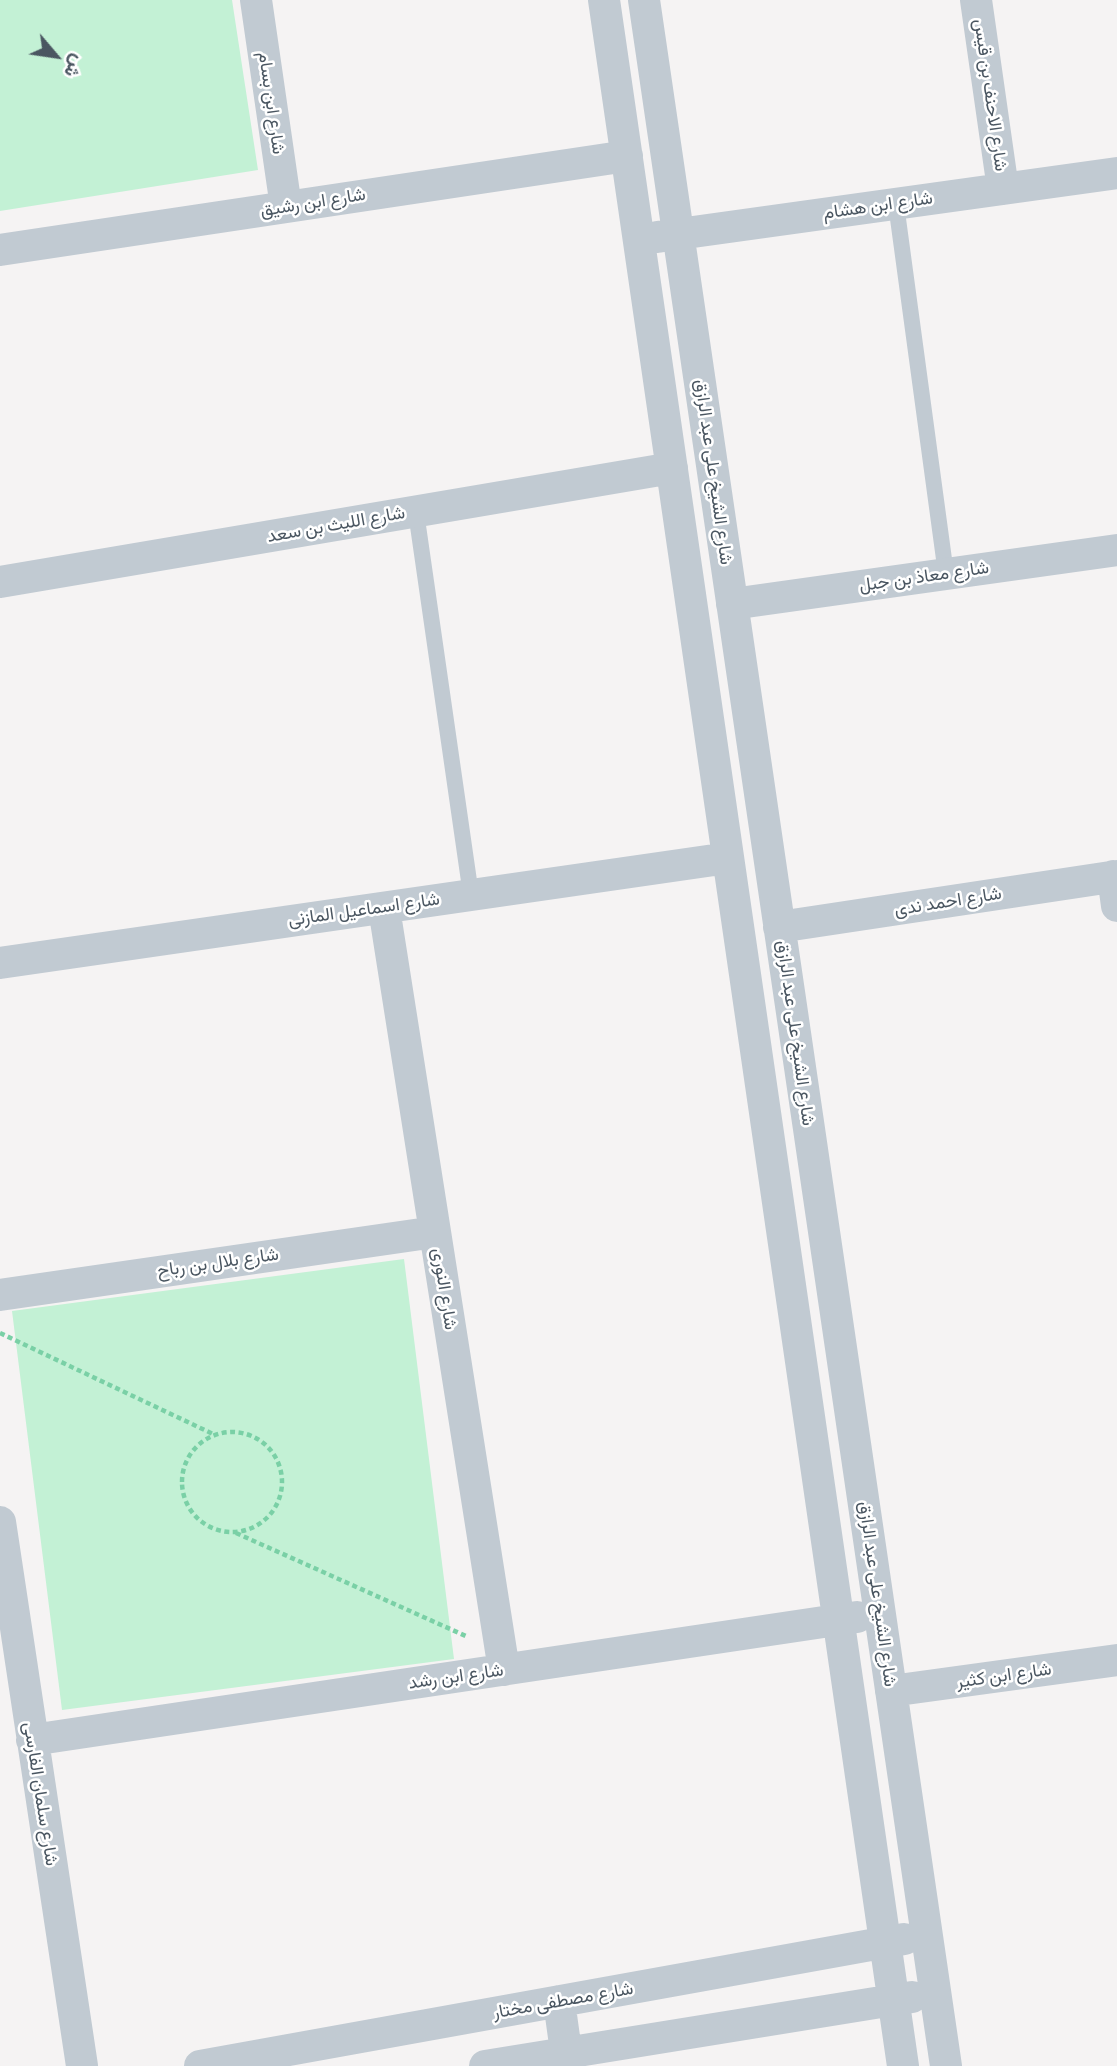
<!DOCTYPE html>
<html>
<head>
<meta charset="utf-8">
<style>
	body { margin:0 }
	#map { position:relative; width:1117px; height:2066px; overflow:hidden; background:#f5f3f3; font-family:"Fira Sans Condensed",Vazirmatn,sans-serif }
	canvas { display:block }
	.north { position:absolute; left:21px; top:21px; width:70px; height:70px; -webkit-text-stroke:5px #fff; paint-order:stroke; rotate:119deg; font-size:19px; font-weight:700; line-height:28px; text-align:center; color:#4a5661 }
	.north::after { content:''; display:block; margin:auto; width:24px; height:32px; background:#4a5661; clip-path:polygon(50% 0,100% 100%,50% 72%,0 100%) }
</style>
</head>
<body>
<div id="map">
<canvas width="1117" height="2066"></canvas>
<div class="north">ش</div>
</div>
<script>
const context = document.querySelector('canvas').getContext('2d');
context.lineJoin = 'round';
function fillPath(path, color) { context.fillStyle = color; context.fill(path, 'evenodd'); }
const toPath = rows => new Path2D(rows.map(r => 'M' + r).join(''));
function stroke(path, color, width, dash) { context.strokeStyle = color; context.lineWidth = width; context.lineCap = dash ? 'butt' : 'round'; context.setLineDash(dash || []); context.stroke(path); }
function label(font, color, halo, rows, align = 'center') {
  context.font = font + ' "Fira Sans Condensed",Vazirmatn,sans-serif'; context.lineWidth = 5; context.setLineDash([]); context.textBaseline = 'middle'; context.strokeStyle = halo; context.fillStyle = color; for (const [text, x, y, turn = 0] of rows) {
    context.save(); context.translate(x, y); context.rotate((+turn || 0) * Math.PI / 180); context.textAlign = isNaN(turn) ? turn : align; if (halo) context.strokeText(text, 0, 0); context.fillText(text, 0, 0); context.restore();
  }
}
const green = toPath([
	[0,0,232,0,258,170,0,211],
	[404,1259,454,1659,62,1710,12,1311]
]);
const path = toPath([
	[0,1333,213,1434],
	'182 1482a50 50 0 1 1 100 0a50 50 0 1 1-100 0Z',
	[236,1533,468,1637]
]);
const service = toPath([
	[896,204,946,574],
	[416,512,471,895]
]);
const minor = toPath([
	[256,0,286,207],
	[604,0,903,2066],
	[644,0,946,2066],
	[976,0,1003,189],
	[657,237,1117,173],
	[0,250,627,156],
	[0,582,672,468],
	[732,604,1117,550],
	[1113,876,1117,906],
	[384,908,504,1670],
	[779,927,1117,876],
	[0,963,728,858],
	[0,1295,435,1232],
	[0,1522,82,2066],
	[891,1691,1117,1660],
	[32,1740,857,1617],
	[559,2001,568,2066],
	[200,2066,904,1939],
	[485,2066,912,1997]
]);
const streetNames = [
	["شارع الاحنف بن قيس",990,95,82],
	["شارع ابن بسام",271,103,82],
	["شارع ابن رشيق",313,203,-9],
	["شارع ابن هشام",878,206,-8],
	["شارع الشيخ على عبد الرازق",713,472,82],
	["شارع الليث بن سعد",336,525,-10],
	["شارع معاذ بن جبل",924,577,-8],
	["شارع احمد ندى",948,902,-9],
	["شارع اسماعيل المازنى",364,910,-8],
	["شارع الشيخ على عبد الرازق",795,1033,82],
	["شارع بلال بن رباح",218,1263,-8],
	["شارع النورى",444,1289,81],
	["شارع الشيخ على عبد الرازق",877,1594,82],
	["شارع ابن كثير",1004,1676,-8],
	["شارع ابن رشد",456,1677,-8],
	["شارع سلمان الفارسى",40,1794,81],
	["شارع مصطفى مختار",563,2001,-10]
];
fillPath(green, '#c3f1d5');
stroke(path, '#7ad0a6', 4.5, [5, 3.5]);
stroke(service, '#c1cad2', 16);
stroke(minor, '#c1cad2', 32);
label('18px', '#4a5661', '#fff', streetNames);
</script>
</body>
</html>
